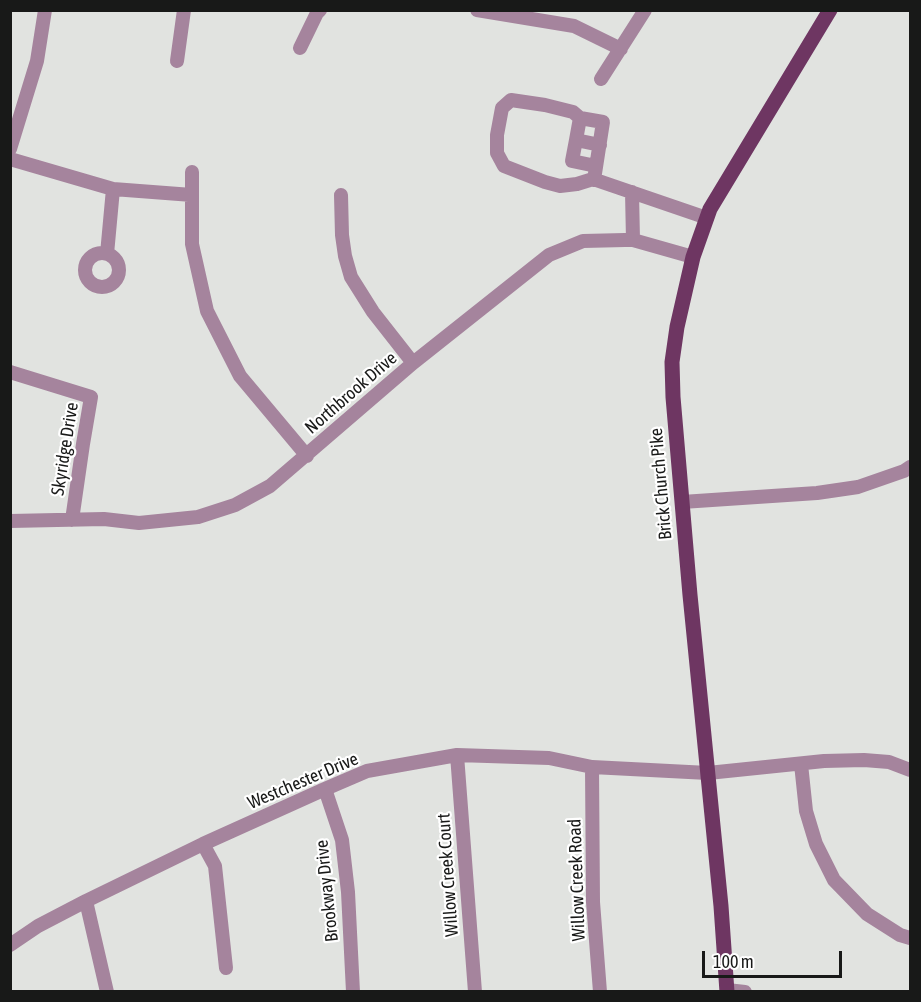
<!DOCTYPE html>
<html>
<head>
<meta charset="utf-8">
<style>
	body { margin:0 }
	#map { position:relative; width:921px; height:1002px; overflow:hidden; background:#e1e3e0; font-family:"Asap Condensed",sans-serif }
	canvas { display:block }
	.frame { position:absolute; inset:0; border:12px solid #181918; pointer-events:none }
	.scale { position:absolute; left:702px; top:951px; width:140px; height:27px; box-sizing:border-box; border:3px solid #181918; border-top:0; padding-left:8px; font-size:18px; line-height:21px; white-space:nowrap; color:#181918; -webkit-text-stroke:4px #fff; paint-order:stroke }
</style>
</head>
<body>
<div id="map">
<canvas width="921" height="1002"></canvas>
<div class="frame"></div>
<div class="scale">100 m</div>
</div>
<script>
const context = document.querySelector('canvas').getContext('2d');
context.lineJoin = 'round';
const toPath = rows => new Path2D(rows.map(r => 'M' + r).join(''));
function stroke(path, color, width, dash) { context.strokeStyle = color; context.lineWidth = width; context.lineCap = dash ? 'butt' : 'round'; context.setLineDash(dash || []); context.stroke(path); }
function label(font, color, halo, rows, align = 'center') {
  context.font = font + ' "Asap Condensed",sans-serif'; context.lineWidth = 4.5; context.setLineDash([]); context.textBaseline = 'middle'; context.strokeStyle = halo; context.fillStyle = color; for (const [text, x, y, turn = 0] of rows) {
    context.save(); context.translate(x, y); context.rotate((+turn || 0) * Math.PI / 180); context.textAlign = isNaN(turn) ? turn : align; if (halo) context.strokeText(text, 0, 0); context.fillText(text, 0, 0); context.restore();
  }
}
const minor = toPath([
	[477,10,574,26,621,49],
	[300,48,317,13,320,10],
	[177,61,184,10],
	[601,79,645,10],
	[580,118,573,112,545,105,511,100,502,108,497,135,497,153,504,166,545,182,560,186,577,184,593,179,707,218],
	[576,140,580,118,603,122,594,180],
	[10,149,37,61,45,10],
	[10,159,113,189,192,195],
	[596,166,572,161,576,140,600,145],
	[192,172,192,244,207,311,240,376,307,456],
	[632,192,633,240],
	[341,195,342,235,345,256,351,277,373,312,413,363],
	'85 270a17 17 0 1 1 34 0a17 17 0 1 1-34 0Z',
	[107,254,113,189],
	[10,372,91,397,83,444,72,520],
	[682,502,817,493,858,487,904,471,910,467],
	[10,521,104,519,139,523,198,517,235,505,270,486,413,363,549,255,583,241,625,240,633,240,693,257],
	[457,755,475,992],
	[801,764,806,811,816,844,834,880,867,914,900,935,910,938],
	[592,767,593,902,600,992],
	[325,789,342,840,348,892,353,992],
	[203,844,215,866,226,968],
	[86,901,107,992],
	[10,945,38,926,86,901,203,844,325,789,367,771,457,755,549,758,592,767,708,773,824,761,864,760,889,762,910,770],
	[727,990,745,992]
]);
const major = toPath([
	[727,992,721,906,690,595,673,397,672,362,677,327,693,257,710,209,830,10]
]);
const streetNames = [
	["Northbrook Drive",351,393,-41],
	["Skyridge Drive",65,449,-81],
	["Brick Church Pike",661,484,-95],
	["Westchester Drive",303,781,-23],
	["Willow Creek Court",448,875,-94],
	["Willow Creek Road",577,880,-92],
	["Brookway Drive",327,891,-96]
];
stroke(minor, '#a5849d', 14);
stroke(major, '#6e3662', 15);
label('18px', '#181918', '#fff', streetNames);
</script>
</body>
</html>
